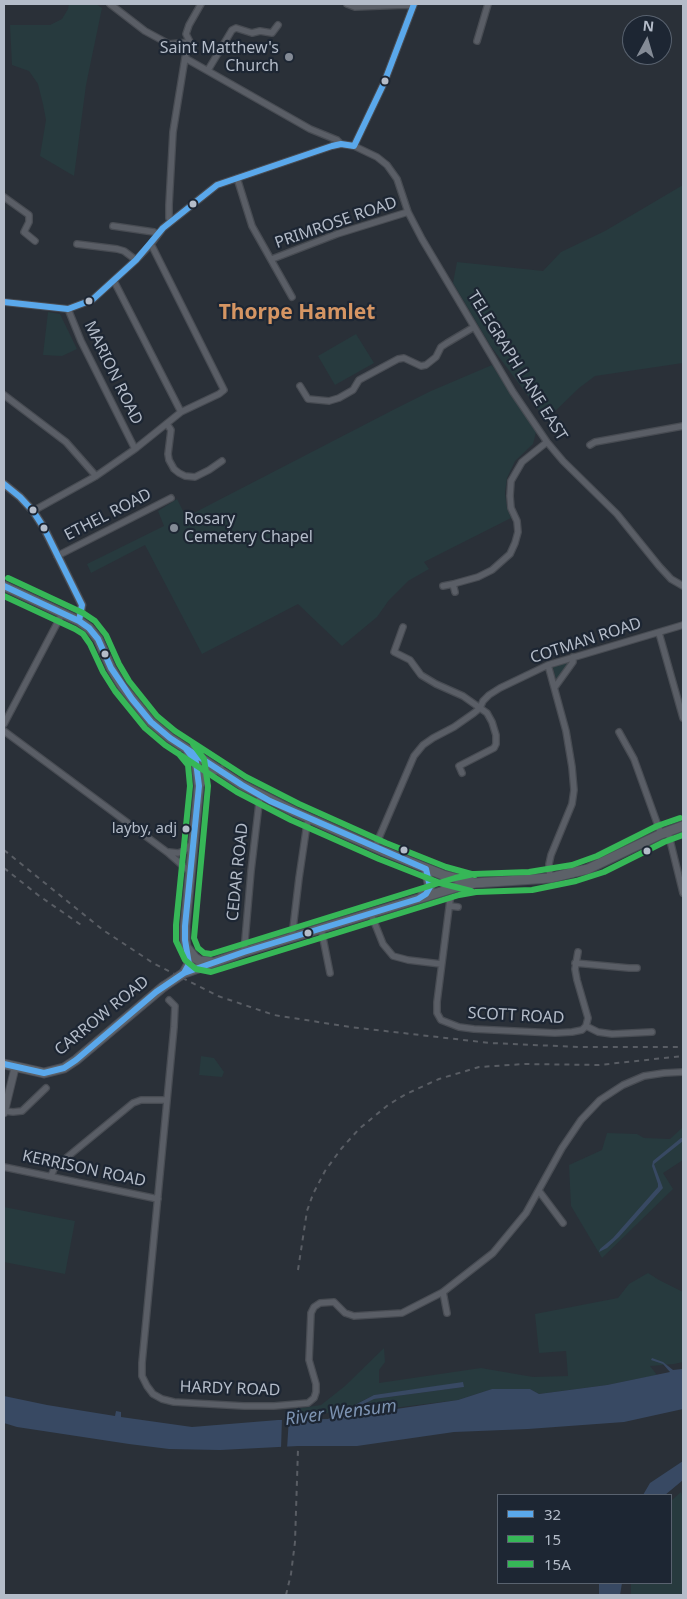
<!DOCTYPE html>
<html>
<head>
<meta charset="utf-8">
<style>
	body { margin:0 }
	#map { position:relative; width:687px; height:1599px; overflow:hidden; background:#2a3038; font-family:"Noto Sans",sans-serif }
	canvas { display:block }
	.frame { position:absolute; inset:0; border:5px solid #b4bcc9; pointer-events:none }
	.legend { position:absolute; left:497px; top:1494px; width:175px; height:90px; box-sizing:border-box; background:#1d2633; border:1px solid #59626f; margin:0; padding:6px 9px; list-style:none; font-size:15px; color:#b4bcc9 }
	.legend li { display:flex; align-items:center; gap:10px; height:25px }
	.legend b { width:25px; border:1px solid #59626f }
	.north { position:absolute; left:622px; top:15px; width:50px; height:50px; box-sizing:border-box; background:#1d2633; border:1px solid #59626f; border-radius:50%; rotate:6deg; font-size:14px; font-weight:700; line-height:20px; text-align:center; color:#b4bcc9 }
	.north::after { content:''; display:block; margin:auto; width:18px; height:22px; background:#848b96; clip-path:polygon(50% 0,100% 100%,50% 72%,0 100%) }
</style>
</head>
<body>
<div id="map">
<canvas width="687" height="1599"></canvas>
<div class="frame"></div>
<ul class="legend">
<li><b style="height:6px;background:#5aa8eb"></b>32</li>
<li><b style="height:6px;background:#36b757"></b>15</li>
<li><b style="height:6px;background:#36b757"></b>15A</li>
</ul>
<div class="north">N</div>
</div>
<script>
const context = document.querySelector('canvas').getContext('2d');
context.lineJoin = 'round';
function fillPath(path, color) { context.fillStyle = color; context.fill(path, 'evenodd'); }
const toPath = rows => new Path2D(rows.map(r => 'M' + r).join(''));
function stroke(path, color, width, dash) { context.strokeStyle = color; context.lineWidth = width; context.lineCap = dash ? 'butt' : 'round'; context.setLineDash(dash || []); context.stroke(path); }
function label(font, color, halo, rows, align = 'center') {
  context.font = font + ' "Noto Sans",sans-serif'; context.lineWidth = 4.5; context.setLineDash([]); context.textBaseline = 'middle'; context.strokeStyle = halo; context.fillStyle = color; for (const [text, x, y, turn = 0] of rows) {
    context.save(); context.translate(x, y); context.rotate((+turn || 0) * Math.PI / 180); context.textAlign = isNaN(turn) ? turn : align; if (halo) context.strokeText(text, 0, 0); context.fillText(text, 0, 0); context.restore();
  }
}
const green = toPath([
	[69,4,96,4,102,8,86,85,74,176,40,156,46,120,43,104,38,84,29,71,12,65,10,25,50,25,62,19,68,9],
	[683,185,683,363,595,376,579,388,546,420,490,345,453,283,457,262,543,271,561,252,605,231],
	[48,312,60,314,77,349,62,356,43,355],
	[356,334,374,363,335,385,318,356],
	[492,365,536,432,533,444,515,461,507,478,505,493,507,508,511,518,424,562,429,569,408,581,389,600,377,617,342,646,298,604,202,654,145,545,91,573,87,564,164,526,158,511,177,499,186,517,393,410,431,391],
	[567,662,569,664,556,680,553,667],
	[201,1056,214,1058,224,1072,222,1077,199,1075],
	[683,1127,683,1160,663,1173,673,1189,602,1258,571,1206,569,1165,602,1150,607,1133,637,1134,644,1138,670,1139],
	[4,1207,75,1221,65,1274,4,1262],
	[648,1273,659,1280,683,1292,683,1362,674,1364,650,1366,657,1375,607,1385,539,1394,530,1389,492,1389,458,1400,344,1414,374,1399,463,1387,463,1383,374,1395,340,1412,292,1415,295,1409,321,1405,345,1386,384,1348,385,1362,379,1370,379,1383,481,1368,533,1377,568,1376,566,1351,539,1353,535,1314,618,1298,629,1284],
	[681,1492,683,1499,683,1595,631,1595,631,1583,671,1583,671,1501]
]);
const water = toPath([
	[681,1138,683,1138,683,1141,654,1164,663,1188,619,1237,607,1248,599,1252,600,1249,613,1238,658,1187,658,1184,652,1166,653,1161],
	[652,1358,663,1362,673,1370,682,1369,683,1367,683,1409,624,1422,528,1429,454,1432,357,1446,298,1446,220,1450,169,1449,129,1444,17,1427,4,1423,4,1396,47,1405,115,1416,116,1411,121,1412,121,1417,192,1427,278,1420,328,1419,374,1395,463,1382,464,1387,374,1399,344,1414,341,1417,458,1400,492,1389,530,1389,539,1394,607,1385,670,1372,663,1364,651,1360],
	[683,1461,683,1480,665,1495,643,1495,650,1483],
	[599,1583,622,1583,620,1595,599,1595]
]);
const pier = toPath([
	[289,1417,287,1449,281,1449,282,1418]
]);
const minor = toPath([
	[110,4,145,31,169,44,190,42],
	[347,4,355,7,405,5,413,6],
	[477,41,488,4],
	[185,58,310,129,337,140,341,144],
	[208,70,232,30,236,28,252,33,260,31,272,33,278,25],
	[354,146,384,83,414,4],
	[237,178,252,226,292,297],
	[4,197,29,215,29,222,24,232,35,241],
	[171,221,169,218,169,205,173,132,185,58,190,42,186,34,189,25,201,4],
	[113,226,154,232,158,234],
	[77,244,117,249,124,251,136,260],
	[272,259,337,234,408,212],
	[114,281,181,412],
	[4,302,68,309,92,300,136,260,151,244,163,228,217,185,332,146,341,144,354,146,377,157,387,165,397,179,408,212,422,239,513,392,547,442,563,461,617,514,659,566,671,579,683,586],
	[68,309,81,341,135,449],
	[300,386,308,399,329,401,339,398,353,390,359,380,398,359,404,358,421,366,426,365,436,357,441,347,447,343,474,327],
	[4,395,66,442,96,476],
	[167,424,171,430,168,454,169,460,174,469,179,473,185,476,195,477,209,470,222,461],
	[590,445,595,442,683,426],
	[33,511,96,476,135,449,181,412,219,394,224,390,151,244],
	[57,556,171,498],
	[443,586,453,584],
	[455,592,453,584,478,577,492,570,510,554,515,543,518,532,517,521,511,508,510,496,511,481,522,462,547,442],
	[403,627,394,652,410,660,421,675,436,684,463,696,480,708,487,713,492,722,496,735,496,744,494,748,459,766,462,773],
	[659,633,683,718],
	[548,665,566,731,572,767,574,790,572,804,551,855,549,864,550,878],
	[555,687,573,662,573,657],
	[4,724,62,614],
	[4,731,167,852,191,873],
	[619,732,634,759,661,834],
	[668,832,683,893],
	[375,847,414,756,423,745,433,738,454,727,474,713,480,708,483,701,489,695,500,688,548,665,683,625],
	[169,852,178,853,184,851,193,843],
	[450,900,437,1002,437,1013,441,1020,459,1027,474,1029,555,1033,572,1032,582,1030,586,1026],
	[450,906,458,907],
	[371,914,383,944,393,956,408,960,441,964],
	[321,928,330,973],
	[292,937,299,878,307,824,310,819],
	[244,952,251,871,260,795],
	[578,952,575,969,577,980,588,1018,586,1026,598,1032,612,1034,652,1032],
	[575,963,629,968,637,968],
	[169,1000,175,1006,174,1027,142,1363,142,1376,147,1386,153,1394,162,1399,174,1402,244,1406,274,1406,308,1403,314,1398,316,1392,316,1384,309,1360,311,1313,314,1307,320,1303,334,1302,345,1313,354,1316,402,1313,443,1292,493,1253,526,1213,562,1148,581,1120,600,1100,623,1085,644,1076,664,1073,683,1072],
	[5,1111,13,1112,22,1111,46,1088],
	[4,1167,158,1199],
	[51,1176,54,1169,60,1163,133,1103,141,1100,167,1100],
	[539,1191,563,1223],
	[443,1292,447,1313]
]);
const tertiary = toPath([
	[4,484,20,497,33,511,44,528,82,605,79,621],
	[4,1113,15,1068]
]);
const primary = toPath([
	[4,586,79,621,89,628,98,639,111,668,122,686,151,722,170,738,242,785,295,812,383,851,443,875,475,883],
	[200,784,206,770,214,769,220,770],
	[422,896,430,887,426,869],
	[187,948,195,958,200,961,211,962],
	[184,973,244,952,457,887,475,883,550,878,588,869,661,834,683,826],
	[184,973,189,964,185,940,185,926,199,786,196,762,188,751],
	[4,1064,44,1073,64,1068,76,1060,163,987]
]);
const rail = toPath([
	[4,850,103,930,153,963,218,996,274,1015,350,1027,490,1043,579,1047,683,1047],
	[4,868,38,895,84,927],
	[298,1270,307,1211,313,1194,325,1171,341,1149,359,1129,388,1105,406,1094,439,1079,479,1067,525,1064,599,1065,683,1056],
	[286,1595,291,1574,295,1542,298,1449]
]);
const primaryBridge = toPath([
	[163,987,184,973]
]);
const bus1 = toPath([
	[4,302,68,309,92,300,136,260,163,228,217,185,332,146,341,144,354,146,384,83,414,4],
	[4,484,20,497,33,511,44,528,82,605,79,621],
	[4,586,79,621,89,628,98,639,111,668,132,699,151,722,170,738,242,785,270,801,426,869,430,887,426,894,418,899,244,952,184,973,156,992,76,1060,64,1068,44,1073,4,1064],
	[184,973,189,964,185,940,185,926,199,786,196,762,186,749]
]);
const bus2 = toPath([
	[4,596,75,629,83,634,90,644,103,672,115,691,145,728,165,745,237,792,291,820,379,859,440,883,471,891],
	[179,754,188,765,190,786,176,925,176,941,185,960,196,969,211,972,459,895,476,892,532,890,576,881,604,872,664,842,683,835]
]);
const bus3 = toPath([
	[8,578,83,613,95,621,106,635,119,664,129,681,157,716,175,731,246,777,299,804,386,843,446,867,475,875],
	[193,744,204,759,208,786,194,938,198,948,204,953,211,954,455,878,474,874,529,872,572,865,597,856,657,826,680,818]
]);
const markers = [
	[289,57,5,"#848b96"],
	[385,81,4.5,"#b4bcc9"],
	[193,204,4.5,"#b4bcc9"],
	[89,301,4.5,"#b4bcc9"],
	[33,510,4.5,"#b4bcc9"],
	[44,528,4.5,"#b4bcc9"],
	[174,528,5,"#848b96"],
	[105,654,4.5,"#b4bcc9"],
	[186,829,4.5,"#b4bcc9"],
	[404,850,4.5,"#b4bcc9"],
	[647,851,4.5,"#b4bcc9"],
	[308,933,4.5,"#b4bcc9"]
];
const busNames = [
	["layby, adj",177,829]
];
const poiNames = [
	["Saint Matthew's",279,48],
	["Church",279,66],
	["Rosary",184,519,"left"],
	["Cemetery Chapel",184,537,"left"]
];
const streetNames = [
	["PRIMROSE ROAD",336,223,-19],
	["TELEGRAPH LANE EAST",517,366,58],
	["MARION ROAD",113,373,64],
	["ETHEL ROAD",108,515,-27],
	["COTMAN ROAD",586,641,-18],
	["CEDAR ROAD",238,872,-84],
	["CARROW ROAD",102,1016,-39],
	["SCOTT ROAD",516,1016,3],
	["KERRISON ROAD",84,1169,12],
	["HARDY ROAD",230,1389,2]
];
const waterNames = [
	["River Wensum",341,1413,-7]
];
const districtNames = [
	["Thorpe Hamlet",297,313]
];
fillPath(green, '#273a3e');
fillPath(water, '#384963');
fillPath(pier, '#2a3038');
stroke(minor, '#484c53', 8);
stroke(tertiary, '#484c53', 9);
stroke(primary, '#484c55', 11);
stroke(minor, '#5a5e66', 5.5);
stroke(tertiary, '#5a5e66', 7);
stroke(primary, '#5c6168', 9);
stroke(rail, '#595d64', 2, [5, 5]);
stroke(primaryBridge, '#484c55', 11, []);
stroke(primaryBridge, '#5c6168', 9);
stroke(bus1, '#5aa8eb', 6);
stroke(bus2, '#36b757', 6);
stroke(bus3, '#36b757', 6);
for (const [x, y, r, color] of markers) { const dot = new Path2D(); dot.arc(x, y, r, 0, 2 * Math.PI); context.fillStyle = color; context.fill(dot); stroke(dot, '#1d2633', 2); }
label('15px', '#b4bcc9', '#1d2633', busNames, 'right');
label('16px', '#b4bcc9', '#1d2633', poiNames, 'right');
label('16px', '#b4bcc9', '#1d2633', streetNames);
label('italic 18px', '#7c92b1', '#1d2633', waterNames);
label('bold 21px', '#d59563', '#1d2633', districtNames);
</script>
</body>
</html>
